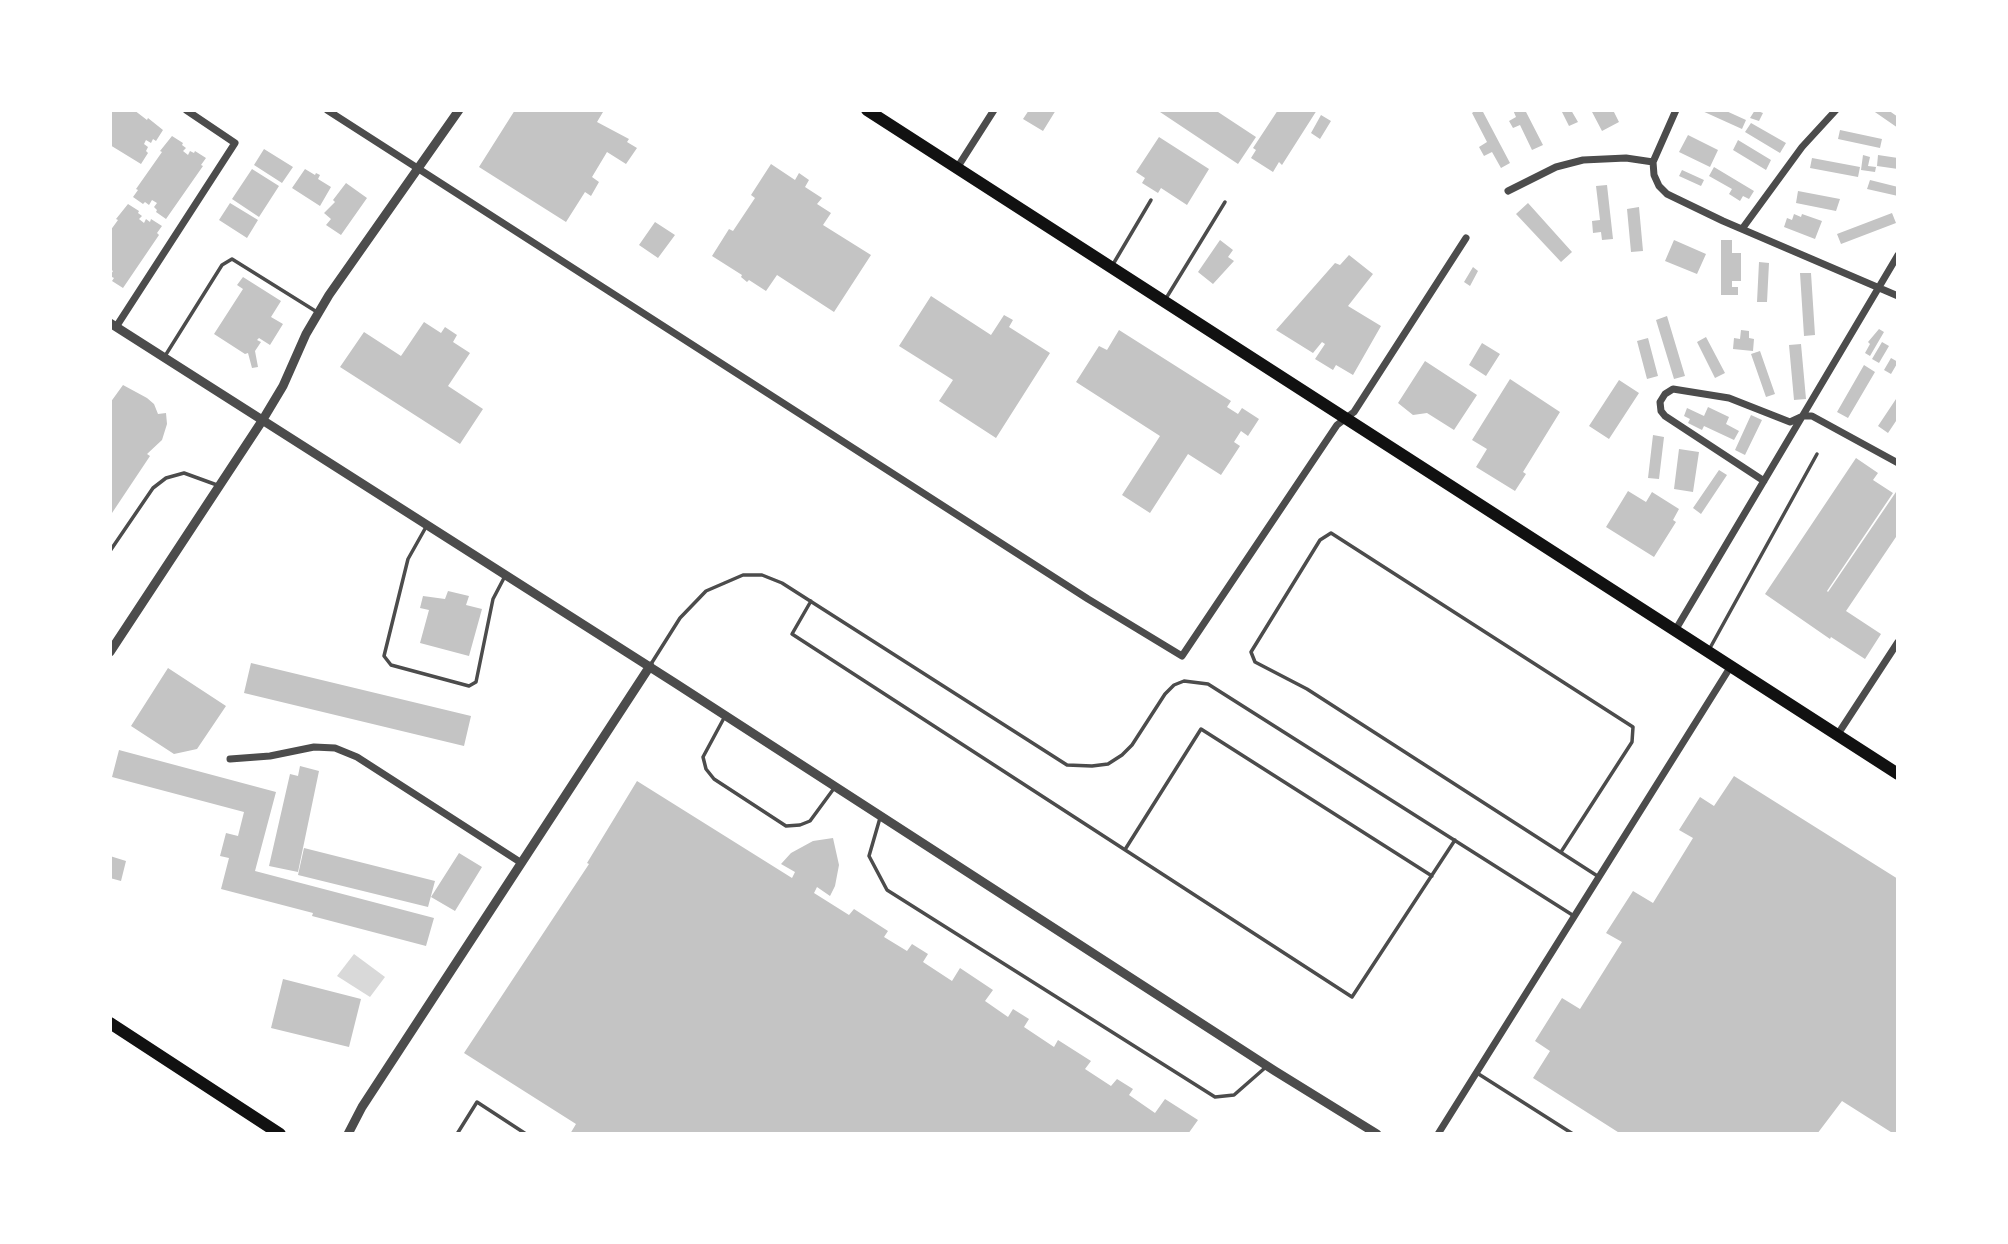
<!DOCTYPE html>
<html>
<head>
<meta charset="utf-8">
<style>
	body { margin:0 }
	#map { position:relative; width:2008px; height:1244px; overflow:hidden; background:#fff; font-family:"Noto Sans",sans-serif }
	canvas { display:block }
	.frame { position:absolute; inset:0; border:112px solid #fff; pointer-events:none }
</style>
</head>
<body>
<div id="map">
<canvas width="2008" height="1244"></canvas>
<div class="frame"></div>
</div>
<script>
const context = document.querySelector('canvas').getContext('2d');
context.lineJoin = 'round';
function fillPath(path, color) { context.fillStyle = color; context.fill(path, 'evenodd'); }
const toPath = rows => new Path2D(rows.map(r => 'M' + r).join(''));
function stroke(path, color, width, dash) { context.strokeStyle = color; context.lineWidth = width; context.lineCap = dash ? 'butt' : 'round'; context.setLineDash(dash || []); context.stroke(path); }
const water = toPath([
	[354,954,385,977,370,997,337,976]
]);
const building = toPath([
	[110,110,134,110,147,120,148,118,163,130,156,141,153,139,151,143,146,140,144,144,148,147,146,151,148,153,141,164,110,145],
	[515,110,600,110,603,112,597,122,629,139,627,142,637,148,626,164,607,152,592,177,599,182,591,196,585,192,566,222,479,167],
	[1029,110,1056,110,1043,131,1023,119],
	[1157,110,1215,110,1256,137,1238,164],
	[1278,110,1317,110,1282,165,1279,162,1273,172,1251,158,1256,150,1253,148],
	[1476,110,1482,110,1510,163,1501,168,1492,152,1484,156,1479,147,1487,142,1472,113],
	[1513,110,1525,110,1543,145,1532,150,1520,125,1513,128,1509,121,1516,117],
	[1561,110,1571,110,1578,122,1569,126],
	[1591,110,1613,110,1619,122,1602,131],
	[1700,110,1724,110,1746,120,1742,129],
	[1755,110,1763,113,1759,121,1750,118],
	[1872,110,1888,110,1898,117,1898,128],
	[1321,115,1331,121,1320,139,1311,133],
	[1751,123,1786,143,1780,153,1745,132],
	[1840,130,1882,139,1880,148,1838,139],
	[1688,135,1718,150,1710,167,1679,152],
	[172,136,183,143,182,145,186,148,183,151,188,155,190,151,194,153,195,151,206,158,201,165,203,166,166,219,156,212,157,210,154,207,157,203,152,200,149,205,145,202,143,204,133,197,138,190,136,189,162,152,160,151],
	[1159,137,1209,169,1187,205,1161,188,1158,193,1142,183,1145,178,1136,172],
	[1738,140,1771,160,1766,170,1733,150],
	[264,149,293,167,282,183,254,165],
	[1863,155,1870,157,1868,166,1876,167,1875,172,1861,170],
	[1878,155,1898,158,1898,169,1877,166],
	[1812,158,1860,167,1858,177,1810,168],
	[771,164,795,180,799,173,809,180,805,187,822,198,817,204,831,213,823,225,871,255,834,312,777,275,766,291,749,280,747,282,741,277,742,275,712,256,729,229,733,231,755,198,751,195],
	[1714,167,1754,191,1749,199,1743,196,1740,201,1729,194,1732,189,1709,176],
	[252,169,279,186,259,217,232,199],
	[305,169,315,175,316,173,320,175,318,179,331,187,320,206,292,188],
	[1682,170,1704,180,1701,186,1679,176],
	[1870,180,1898,187,1898,196,1867,189],
	[346,183,367,198,341,235,326,225,331,219,324,213,335,202,333,200],
	[1607,185,1613,239,1602,240,1601,232,1593,233,1592,221,1600,220,1596,186],
	[1798,191,1840,199,1836,211,1796,203],
	[230,203,258,220,247,238,219,220],
	[1528,203,1572,252,1561,262,1516,214],
	[128,204,139,211,138,213,142,216,139,219,144,223,146,219,150,222,151,219,162,226,157,233,159,235,123,288,112,281,114,278,110,276,113,271,110,269,110,231,118,220,116,219],
	[1639,207,1643,251,1631,252,1627,209],
	[1892,213,1896,223,1841,244,1837,234],
	[1794,214,1801,217,1802,214,1822,221,1815,239,1784,227,1787,218,1792,220],
	[655,222,675,235,658,258,639,245],
	[1220,240,1233,250,1228,257,1234,261,1213,284,1198,272],
	[1674,240,1706,254,1697,274,1665,261],
	[1721,240,1732,240,1732,253,1741,253,1741,281,1732,281,1732,287,1738,287,1738,295,1721,295],
	[1349,255,1373,274,1348,306,1381,326,1353,375,1336,365,1333,370,1315,359,1325,344,1322,342,1313,353,1276,330,1335,263,1340,265],
	[1759,262,1769,263,1767,302,1757,302],
	[1473,267,1478,271,1470,286,1464,282],
	[1800,273,1811,273,1815,335,1804,336],
	[243,277,281,301,271,317,283,324,270,345,259,338,257,340,261,342,255,351,258,367,252,368,248,353,245,354,214,334,243,289,237,285],
	[931,296,991,335,1004,315,1013,320,1009,327,1050,353,996,438,939,401,953,380,899,346],
	[1667,316,1685,376,1674,379,1656,320],
	[424,322,441,333,445,327,457,335,453,342,470,353,448,386,483,409,460,444,340,367,364,332,401,356],
	[1879,329,1884,332,1870,356,1865,353,1870,344,1868,342],
	[1119,330,1231,401,1227,407,1238,414,1242,408,1259,419,1248,436,1241,431,1234,442,1240,446,1221,475,1188,454,1150,513,1122,495,1160,436,1076,382,1099,346,1107,350],
	[1741,330,1749,331,1749,338,1754,339,1753,351,1733,349,1734,338,1740,339],
	[1706,337,1725,373,1715,378,1697,342],
	[1648,338,1658,376,1647,379,1637,341],
	[1882,342,1889,346,1879,363,1872,359],
	[1482,343,1500,354,1486,376,1469,365],
	[1801,344,1806,399,1794,400,1789,345],
	[1760,351,1775,394,1766,397,1751,354],
	[1891,358,1898,362,1891,374,1884,370],
	[1425,361,1477,395,1454,430,1427,413,1413,415,1398,403],
	[1864,365,1875,372,1848,418,1837,412],
	[1510,379,1560,412,1523,472,1526,474,1515,491,1476,467,1487,449,1472,440],
	[1619,380,1639,393,1609,439,1589,426],
	[123,385,147,398,154,404,158,414,166,413,167,424,162,440,147,454,150,456,110,516,110,403],
	[1898,396,1898,418,1888,433,1878,426],
	[1708,407,1729,417,1726,424,1739,431,1734,440,1704,426,1702,430,1688,423,1690,419,1684,416,1687,408,1704,416],
	[1751,415,1762,420,1745,455,1735,450],
	[1653,435,1664,437,1659,479,1648,478],
	[1679,449,1699,452,1693,492,1674,489],
	[1856,458,1878,473,1873,480,1893,493,1827,591,1828,592,1898,489,1898,534,1846,611,1881,634,1865,659,1831,637,1830,639,1765,594],
	[1719,470,1727,475,1701,514,1693,508],
	[1628,491,1646,502,1652,492,1679,509,1673,520,1676,522,1654,557,1606,527],
	[448,591,469,596,466,605,482,609,469,656,420,643,429,610,420,608,423,596,445,599],
	[251,663,471,716,464,746,244,693],
	[168,668,226,706,197,749,174,754,131,726],
	[119,750,276,792,255,871,434,918,426,946,312,916,313,913,221,889,229,858,220,856,226,833,238,836,244,812,112,777],
	[300,766,319,771,298,872,269,866,290,774,298,776],
	[1734,776,1898,879,1898,1134,1894,1134,1842,1101,1817,1134,1621,1134,1533,1078,1550,1051,1535,1041,1562,998,1580,1009,1622,942,1606,933,1633,891,1653,903,1693,838,1679,830,1700,797,1714,806],
	[637,781,792,878,795,872,781,864,791,853,813,841,833,838,839,865,835,886,830,896,817,887,814,893,849,915,854,909,888,931,884,937,907,951,912,944,928,954,923,962,952,981,960,968,993,990,985,1001,1008,1017,1013,1009,1029,1019,1024,1027,1054,1047,1058,1040,1091,1061,1085,1069,1111,1086,1117,1079,1133,1089,1129,1095,1155,1113,1165,1099,1198,1120,1188,1134,570,1134,576,1124,464,1053,589,864,587,863],
	[304,848,435,881,428,907,298,875],
	[459,853,482,867,455,911,431,897],
	[110,856,126,861,121,881,110,878],
	[283,979,361,999,349,1047,271,1028]
]);
const service = toPath([
	[1112,266,1151,200],
	[1165,300,1225,202],
	[165,356,222,265,232,259,317,312],
	[426,527,408,559,384,656,391,665,469,686,476,682,493,599,504,578],
	[110,551,153,488,166,478,184,473,217,485],
	[811,601,792,634,1352,997,1455,840],
	[1710,648,1817,454],
	[651,664,680,618,706,591,743,575,762,575,782,583,1067,765,1092,766,1108,764,1122,755,1132,745,1165,694,1174,685,1184,681,1208,684,1574,916],
	[724,718,703,757,706,769,714,779,786,826,800,825,810,821,835,787],
	[880,818,869,856,887,890,1215,1097,1234,1095,1266,1067],
	[1126,848,1201,729,1432,876],
	[1561,852,1632,742,1633,727,1331,533,1320,540,1251,652,1255,662,1307,689,1599,877],
	[1477,1073,1573,1134],
	[457,1134,477,1102,526,1134]
]);
const minor = toPath([
	[327,110,1088,599,1182,656,1337,425,1354,412,1466,238],
	[1676,110,1653,162,1654,175,1659,186,1667,194,1723,221,1898,296],
	[957,168,994,110],
	[1508,191,1556,167,1583,160,1626,158,1653,162],
	[1742,229,1802,147,1836,110],
	[116,327,235,143,186,110],
	[1764,481,1665,416,1661,411,1660,402,1665,394,1673,389,1729,398,1790,422,1803,416,1812,416,1898,463],
	[1676,629,1898,255],
	[1838,734,1898,642],
	[230,759,270,756,314,747,335,748,357,757,520,862],
	[1438,1134,1731,666]
]);
const tertiary = toPath([
	[110,323,675,683,1275,1071,1377,1134],
	[110,652,262,421,283,386,306,334,329,295,459,110],
	[348,1134,362,1107,650,666]
]);
const primary = toPath([
	[867,110,1898,774]
]);
const trunk = toPath([
	[110,1023,280,1134]
]);
fillPath(water, '#d9d9d9');
fillPath(building, '#c4c4c4');
stroke(service, '#4c4c4c', 3.5);
stroke(minor, '#4c4c4c', 7);
stroke(tertiary, '#4c4c4c', 9);
stroke(primary, '#111', 12);
stroke(trunk, '#111', 12);
</script>
</body>
</html>
